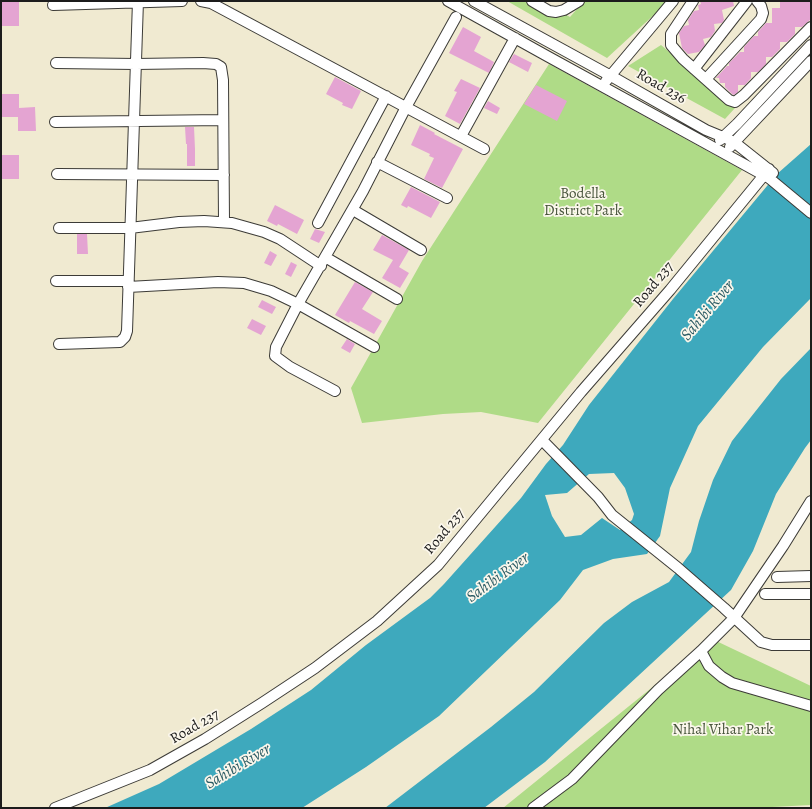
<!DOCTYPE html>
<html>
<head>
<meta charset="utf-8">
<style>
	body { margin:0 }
	#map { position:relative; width:812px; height:809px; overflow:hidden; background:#f0ead1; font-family:Alegreya,serif }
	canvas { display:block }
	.frame { position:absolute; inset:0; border:2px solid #1c1c1c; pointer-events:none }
</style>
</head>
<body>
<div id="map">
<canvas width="812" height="809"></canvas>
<div class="frame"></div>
</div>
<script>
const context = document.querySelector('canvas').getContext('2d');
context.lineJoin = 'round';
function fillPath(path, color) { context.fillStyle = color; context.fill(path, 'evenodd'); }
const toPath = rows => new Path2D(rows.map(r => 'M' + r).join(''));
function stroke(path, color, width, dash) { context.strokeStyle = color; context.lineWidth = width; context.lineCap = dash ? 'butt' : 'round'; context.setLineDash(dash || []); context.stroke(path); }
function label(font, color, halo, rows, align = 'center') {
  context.font = font + ' Alegreya,serif'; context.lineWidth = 3.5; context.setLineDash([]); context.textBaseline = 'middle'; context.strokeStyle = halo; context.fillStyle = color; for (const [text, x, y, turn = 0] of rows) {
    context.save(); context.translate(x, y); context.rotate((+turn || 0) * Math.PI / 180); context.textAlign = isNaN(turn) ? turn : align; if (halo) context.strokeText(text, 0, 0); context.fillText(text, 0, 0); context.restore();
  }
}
const green = toPath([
	[507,1,542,1,570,17,584,1,669,1,607,58],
	[661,45,735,108,725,119,628,66],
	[549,64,742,170,538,423,481,412,443,414,362,423,351,388,422,261],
	[712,639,811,686,811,805,753,808,503,808]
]);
const water = toPath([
	[811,144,811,298,763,347,698,426,670,488,660,536,647,554,613,559,583,570,560,600,439,716,366,767,302,808,105,808,159,784,251,729,311,690,366,645,430,598,444,584,521,498,546,464,563,445,589,405,673,299,777,174],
	[614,473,625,488,634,514,632,520,620,530,602,518,581,535,565,537,552,516,545,495,567,493,589,474],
	[811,348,811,440,805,448,776,494,753,551,731,590,545,762,484,808,385,808,491,727,534,692,604,623,632,602,669,582,691,552,699,521,713,480,732,441,781,379]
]);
const building = toPath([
	[1,1,19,1,19,26,1,26],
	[700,1,733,1,734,6,722,10,724,20,722,23,714,24,715,31,711,37,703,39,705,45,699,52,688,54,682,48,679,33,684,26,689,25,688,20,694,11,699,10,698,5,701,4],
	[780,1,811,1,811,19,802,27,795,27,795,34,787,42,780,42,780,49,772,57,766,57,766,64,758,72,751,72,751,78,745,85,738,85,738,92,734,95,732,94,725,87,725,83,720,83,719,78,716,78,727,66,729,66,729,63,740,52,744,52,744,47,754,36,758,36,758,32,766,23,772,23,772,8,780,8],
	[463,27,481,37,474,51,494,62,489,73,449,53],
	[514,54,532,63,528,72,509,62],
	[335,77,361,91,352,109,342,105,343,103,326,94],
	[461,79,480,88,460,124,445,116,457,92,454,91],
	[536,85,567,101,557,121,524,104],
	[1,94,19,94,19,108,35,107,36,131,18,131,18,117,2,117],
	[488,101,500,108,497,114,484,108],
	[420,125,435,133,434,134,463,149,442,188,424,179,434,158,429,156,430,154,411,145],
	[185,127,194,127,195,149,195,166,187,166,187,144,186,144],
	[1,155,19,155,19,179,1,179],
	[411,187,440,202,431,218,408,206,407,208,401,205],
	[275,205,304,220,297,234,278,224,277,226,267,221],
	[315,229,325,232,319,243,310,239],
	[77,234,87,234,88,254,77,254],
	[382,235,409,250,399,267,409,273,400,288,382,278,393,260,373,250],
	[270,251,277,255,271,266,264,263],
	[291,262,297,265,291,277,285,274],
	[355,282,373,292,362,309,382,321,374,334,350,321,349,323,335,315],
	[262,300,276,307,272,314,258,307],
	[252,319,266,326,261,335,247,328],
	[347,339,355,344,350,353,341,348]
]);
const minor = toPath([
	[201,1,211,3,484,149],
	[448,1,547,56,769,178,811,213],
	[474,1,611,76,706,130,723,137,734,142,773,173],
	[532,1,549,11,556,12,564,10,579,1],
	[693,1,671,34,671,45,683,59,729,100,735,102,744,95,811,27],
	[53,5,182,1],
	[56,63,136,64,203,63,216,64,221,67,223,80,224,222],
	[694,69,747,1],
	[706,79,761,19,763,13,761,6,757,1],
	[606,81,673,1],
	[55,122,223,120],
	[461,136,515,38],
	[720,140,737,124,811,45],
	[730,147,811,61],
	[377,162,447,198],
	[57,174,224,175],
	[353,210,421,250],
	[318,223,386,96],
	[59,228,130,228,179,222,204,221,232,223,264,232,280,239,321,266],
	[325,257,397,299],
	[56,281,128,281],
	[128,287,218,282,244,283,271,291,298,304,374,347],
	[59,344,120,342,125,337,127,331,138,1],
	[335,391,290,367,275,356,276,347,298,304,363,191,406,107,456,17],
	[542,440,598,497,612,515,678,568,724,608,761,642,772,645,811,645],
	[777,577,811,576],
	[765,594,811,594],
	[701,651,709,666,722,677,732,683,811,706],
	[55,808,150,770,205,739,262,703,315,668,377,621,438,565,581,392,670,290,769,169],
	[533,808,572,779,658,690,701,651,734,618,783,546,811,501]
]);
const streetNames = [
	["Road 236",661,87,30],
	["Road 237",654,285,-50],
	["Road 237",445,532,-50],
	["Road 237",195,727,-30]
];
const parkNames = [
	["Bodella",583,194],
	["District Park",583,211],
	["Nihal Vihar Park",723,730]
];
const waterNames = [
	["Sahibi River",708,311,-50],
	["Sahibi River",498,578,-36],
	["Sahibi River",238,767,-31]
];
fillPath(green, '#afdb87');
fillPath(water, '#3ea9bd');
fillPath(building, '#e4a4d2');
stroke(minor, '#3c3b37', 12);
stroke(minor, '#fff', 10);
label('15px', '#1c1c1c', '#fbf7ec', streetNames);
label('15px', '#48553c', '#fbf7ec', parkNames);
label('italic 16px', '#2b5b64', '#fbf7ec', waterNames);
</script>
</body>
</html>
